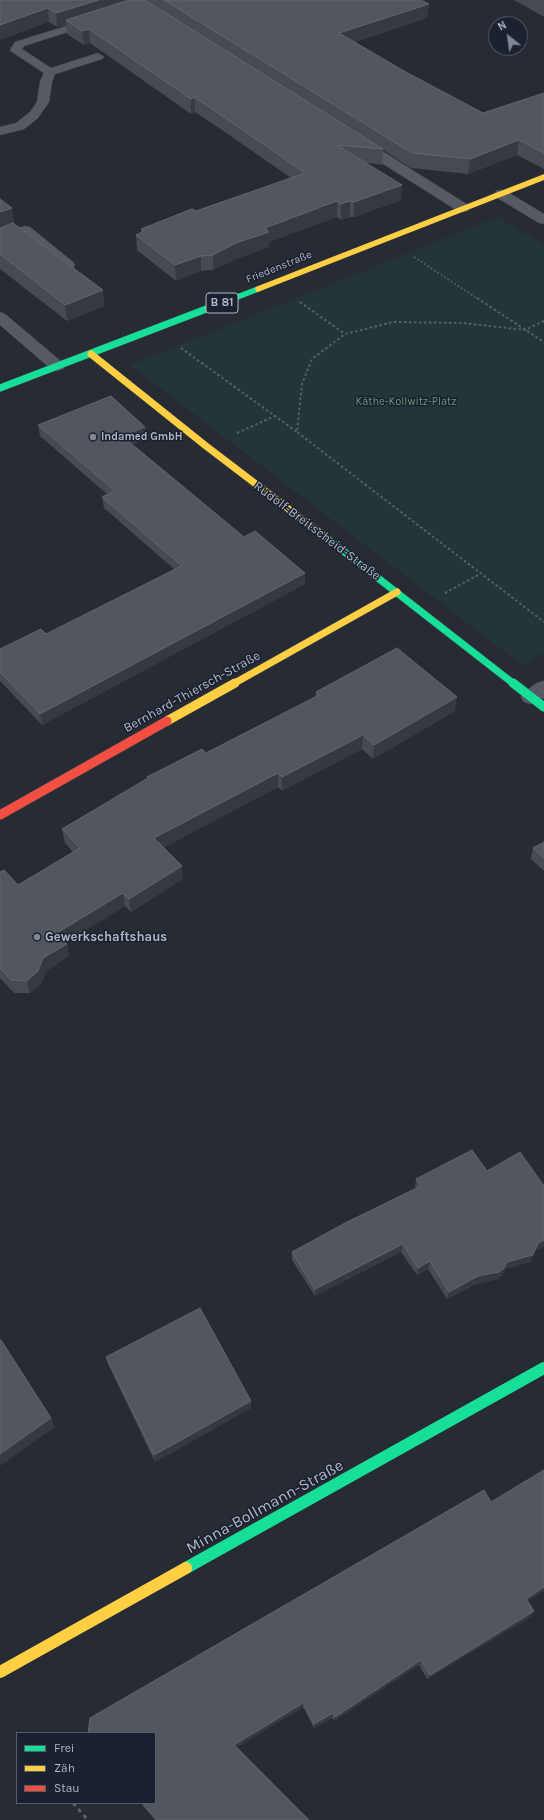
<!DOCTYPE html>
<html>
<head>
<meta charset="utf-8">
<style>
	body { margin:0 }
	#map { position:relative; width:544px; height:1820px; overflow:hidden; background:#272b34; font-family:Karla,sans-serif }
	canvas { display:block }
	.legend { position:absolute; left:16px; top:1732px; width:140px; height:72px; box-sizing:border-box; background:#1a212f; border:1px solid #565d6b; margin:0; padding:5px 7px; list-style:none; font-size:12px; color:#b0b7c6 }
	.legend li { display:flex; align-items:center; gap:8px; height:20px }
	.legend b { width:20px; border:1px solid #565d6b }
	.north { position:absolute; left:488px; top:16px; width:40px; height:40px; box-sizing:border-box; background:#1a212f; border:1px solid #565d6b; border-radius:50%; rotate:330deg; font-size:11px; font-weight:700; line-height:16px; text-align:center; color:#b0b7c6 }
	.north::after { content:''; display:block; margin:auto; width:14px; height:18px; background:#808693; clip-path:polygon(50% 0,100% 100%,50% 72%,0 100%) }
</style>
</head>
<body>
<div id="map">
<canvas width="544" height="1820"></canvas>
<ul class="legend">
<li><b style="height:5px;background:#16e098"></b>Frei</li>
<li><b style="height:5px;background:#ffcf43"></b>Zäh</li>
<li><b style="height:5px;background:#f24e42"></b>Stau</li>
</ul>
<div class="north">N</div>
</div>
<script>
const context = document.querySelector('canvas').getContext('2d');
context.lineJoin = 'round';
function fillPath(path, color) { context.fillStyle = color; context.fill(path, 'evenodd'); }
const toPath = rows => new Path2D(rows.map(r => 'M' + r).join(''));
function stroke(path, color, width, dash) { context.strokeStyle = color; context.lineWidth = width; context.lineCap = dash ? 'butt' : 'round'; context.setLineDash(dash || []); context.stroke(path); }
function label(font, color, halo, rows, align = 'center') {
  context.font = font + ' Karla,sans-serif'; context.lineWidth = 3; context.setLineDash([]); context.textBaseline = 'middle'; context.strokeStyle = halo; context.fillStyle = color; for (const [text, x, y, turn = 0] of rows) {
    context.save(); context.translate(x, y); context.rotate((+turn || 0) * Math.PI / 180); context.textAlign = isNaN(turn) ? turn : align; if (halo) context.strokeText(text, 0, 0); context.fillText(text, 0, 0); context.restore();
  }
}
const green = toPath([
	[498,217,544,245,544,653,522,665,130,365]
]);
const pathFar2 = toPath([
	[414,257,478,299]
]);
const pathFar1 = toPath([
	[477,298,544,342],
	[300,302,345,334],
	[544,321,525,330,463,323,393,322,345,334,312,359,302,384,297,432,544,622],
	[181,348,297,432],
	[237,433,275,416],
	[445,593,480,574]
]);
const path = toPath([
	[73,1803,88,1820]
]);
const lane = toPath([
	[95,17,101,20,99,22,24,46,22,49,51,68,98,53,104,57,102,59,55,74,52,82,49,102,38,118,24,129,0,135,0,127,16,123,30,112,37,102,40,82,44,73,12,52,10,50,15,42,95,17],
	[25,226,30,227,73,262,75,265,73,268,63,268,23,235,0,243,0,234,25,226]
]);
const street = toPath([
	[358,138,363,139,468,205,470,208,468,211,463,212,458,211,353,145,351,142,353,139,358,138],
	[501,190,506,191,544,214,544,224,539,223,496,197,494,194,496,191,501,190],
	[0,312,5,314,63,363,65,366,63,369,57,371,51,369,0,325,0,312],
	[544,681,544,698,531,704,524,702,521,697,524,692,537,683,544,681]
]);
const fastFar3 = toPath([
	[232,299,258,289]
]);
const fastFar2 = toPath([
	[0,388,235,298],
	[324,536,514,684]
]);
const fastFar1 = toPath([
	[513,683,544,707]
]);
const fast = toPath([
	[186,1568,544,1368]
]);
const slowFar3 = toPath([
	[258,289,544,177]
]);
const slowFar2 = toPath([
	[91,354,206,446,324,536],
	[233,684,397,592]
]);
const slowFar1 = toPath([
	[167,721,235,683]
]);
const slow = toPath([
	[0,1672,186,1568]
]);
const jam = toPath([
	[0,815,167,721]
]);
const wall = toPath([
	[0,0,421,0,429,4,427,18,355,42,404,71,483,113,544,93,544,169,517,155,468,174,411,168,383,150,382,165,367,163,401,200,354,217,350,217,341,220,337,217,269,242,269,247,236,259,213,270,201,271,176,281,137,250,136,235,141,233,141,229,196,211,291,178,222,130,195,112,191,114,90,43,84,45,67,34,66,25,57,27,49,22],
	[514,0,544,0,544,17],
	[0,199,12,208,14,224,105,306,67,321,0,269],
	[38,425,145,427,146,439,132,444,244,537,305,573,305,584,42,725,0,681,0,649,46,634,174,569,104,508,102,497,107,494,40,436],
	[316,692,455,711,373,759,362,749,282,791,278,787,163,847,183,879,131,912,125,906,66,942,67,944,69,956,46,971,41,984,30,993,14,993,0,978,0,872,18,885,73,852,65,843,62,829,147,779,147,777,206,753,315,697],
	[544,842,544,871,531,859,533,848],
	[416,1179,535,1251,530,1262,505,1269,502,1275,497,1279,476,1284,447,1299,428,1269,417,1275,401,1252,315,1296,292,1260,292,1252,416,1188,415,1187],
	[106,1357,251,1401,251,1408,155,1462,108,1364],
	[528,1601,534,1611,530,1617,427,1679,419,1665,334,1721,332,1718,314,1728,303,1707,237,1747,309,1820,156,1820,141,1803,155,1803,155,1733]
]);
const shadedWall = toPath([
	[99,0,130,0,66,20,66,25,57,27,56,13],
	[429,4,427,18,339,47,339,33],
	[48,8,49,22,0,40,0,25],
	[89,29,90,43,84,45,82,31],
	[194,97,195,112,191,114,191,99],
	[519,140,517,155,468,174,470,159],
	[402,185,401,200,354,217,354,202],
	[337,201,337,217,269,242,269,247,236,259,213,270,213,255,265,228],
	[350,201,350,217,341,220,341,204],
	[12,208,14,225,0,230,0,212],
	[201,256,201,271,176,281,175,265],
	[103,290,105,306,67,321,65,305],
	[145,427,146,439,123,448,122,436],
	[305,573,305,584,42,725,40,714],
	[457,697,455,711,373,759,374,745],
	[363,735,362,749,282,791,282,777],
	[278,773,278,787,156,852,154,838],
	[182,866,183,879,131,912,129,899],
	[123,893,125,906,60,946,57,933],
	[67,944,69,956,46,971,41,984,30,993,27,981,43,958],
	[544,1240,544,1247,535,1251,530,1262,505,1269,502,1275,497,1279,476,1284,447,1299,449,1292,478,1276,507,1262],
	[403,1244,401,1252,315,1296,315,1289],
	[430,1261,428,1269,417,1275,418,1268],
	[251,1401,251,1408,155,1462,154,1455],
	[51,1418,55,1427,0,1466,0,1454],
	[544,1587,544,1591,522,1605,526,1599],
	[534,1611,530,1617,427,1679,430,1675],
	[421,1660,419,1665,334,1721,335,1717],
	[303,1703,303,1707,235,1749,234,1745],
	[333,1713,332,1718,314,1728,314,1724]
]);
const building = toPath([
	[0,0,99,0,56,13,48,8,0,25,0,0],
	[129,0,145,0,383,149,337,145,402,185,354,202,350,201,341,204,337,201,265,228,269,232,236,243,213,255,201,256,175,265,136,235,144,231,141,229,192,209,196,211,305,173,221,115,194,97,191,99,89,29,82,31,66,20,129,0],
	[164,0,421,0,429,4,339,33,404,71,483,113,544,93,544,153,519,140,470,159,412,153,164,0],
	[0,199,12,208,0,212,0,199],
	[13,223,103,290,65,305,0,254,0,228,13,223],
	[111,396,145,427,122,436,244,537,255,531,305,573,40,714,0,672,0,649,41,629,46,634,182,566,102,497,115,491,38,425,111,396],
	[397,648,457,697,374,745,363,735,282,777,278,773,154,838,182,866,129,899,123,893,57,933,67,944,43,958,38,971,27,981,11,980,0,968,0,872,4,870,18,885,80,848,62,829,148,778,147,777,202,749,206,753,319,695,316,692,397,648],
	[544,842,544,858,533,848,544,842],
	[472,1150,487,1171,520,1152,544,1186,544,1240,538,1243,533,1255,507,1262,504,1268,499,1272,478,1276,449,1292,430,1261,418,1268,403,1244,315,1289,292,1252,345,1223,421,1186,416,1179,472,1150],
	[200,1308,251,1401,154,1455,106,1357,200,1308],
	[1,1340,51,1418,0,1454,0,1341,1,1340],
	[544,1470,544,1587,526,1599,534,1611,430,1675,421,1660,335,1717,333,1713,314,1724,303,1703,234,1745,309,1820,156,1820,142,1803,155,1803,155,1733,88,1733,90,1718,484,1490,491,1502,544,1470]
]);
const markers = [
	[93,437,4,"#808693"],
	[37,937,4,"#808693"]
];
const farStreetnames = [
	["Friedenstraße",279,267,-22]
];
const farParknames = [
	["Käthe-Kollwitz-Platz",406,402]
];
const farPoinames = [
	["Indamed GmbH",101,437]
];
const shields = [
	[222,303,32]
];
const shieldNames = [
	["B 81",222,303]
];
const streetNames = [
	["Rudolf-Breitscheid-Straße",317,531,37],
	["Bernhard-Thiersch-Straße",192,692,-29]
];
const poiNames = [
	["Gewerkschaftshaus",45,937]
];
const nearStreetnames = [
	["Minna-Bollmann-Straße",265,1507,-29]
];
fillPath(green, '#24353a');
stroke(lane, '#43464d', 1);
stroke(street, '#43464d', 1);
stroke(fastFar3, '#43464d', 6);
stroke(fastFar2, '#43464d', 8);
stroke(fastFar1, '#43464d', 10);
stroke(fast, '#43464d', 12);
stroke(slowFar3, '#43464d', 6);
stroke(slowFar2, '#43464d', 8);
stroke(slowFar1, '#43464d', 10);
stroke(slow, '#43464d', 12);
stroke(jam, '#43464d', 10);
stroke(pathFar2, '#595e64', 1.5, [2, 2]);
stroke(pathFar1, '#595e64', 2, [2.5, 2.5]);
stroke(path, '#595e64', 3, [4, 4]);
fillPath(lane, '#575a62');
fillPath(street, '#575a62');
stroke(fastFar3, '#16e098', 5.5);
stroke(fastFar2, '#16e098', 7);
stroke(fastFar1, '#16e098', 9);
stroke(fast, '#16e098', 12);
stroke(slowFar3, '#ffcf43', 5.5);
stroke(slowFar2, '#ffcf43', 7);
stroke(slowFar1, '#ffcf43', 9);
stroke(slow, '#ffcf43', 12);
stroke(jam, '#f24e42', 9);
fillPath(wall, '#464a53');
fillPath(shadedWall, '#353941');
fillPath(building, '#51565f');
stroke(building, '#60656f', 1);
for (const [x, y, r, color] of markers) { const dot = new Path2D(); dot.arc(x, y, r, 0, 2 * Math.PI); context.fillStyle = color; context.fill(dot); stroke(dot, '#1a212f', 1.5); }
label('11px', '#b0b7c6', '#1a212f', farStreetnames);
label('11px', '#669875', '#1a212f', farParknames);
label('bold 11px', '#b0b7c6', '#1a212f', farPoinames, 'left');
for (const [x, y, w] of shields) { const box = new Path2D(); box.roundRect(x - w / 2, y - 10, w, 20, 3); context.fillStyle = '#1a212f'; context.fill(box); stroke(box, '#b0b7c6', 1); }
label('bold 12px', '#b0b7c6', null, shieldNames);
label('13px', '#b0b7c6', '#1a212f', streetNames);
label('bold 13px', '#b0b7c6', '#1a212f', poiNames, 'left');
label('16px', '#b0b7c6', '#1a212f', nearStreetnames);
</script>
</body>
</html>
